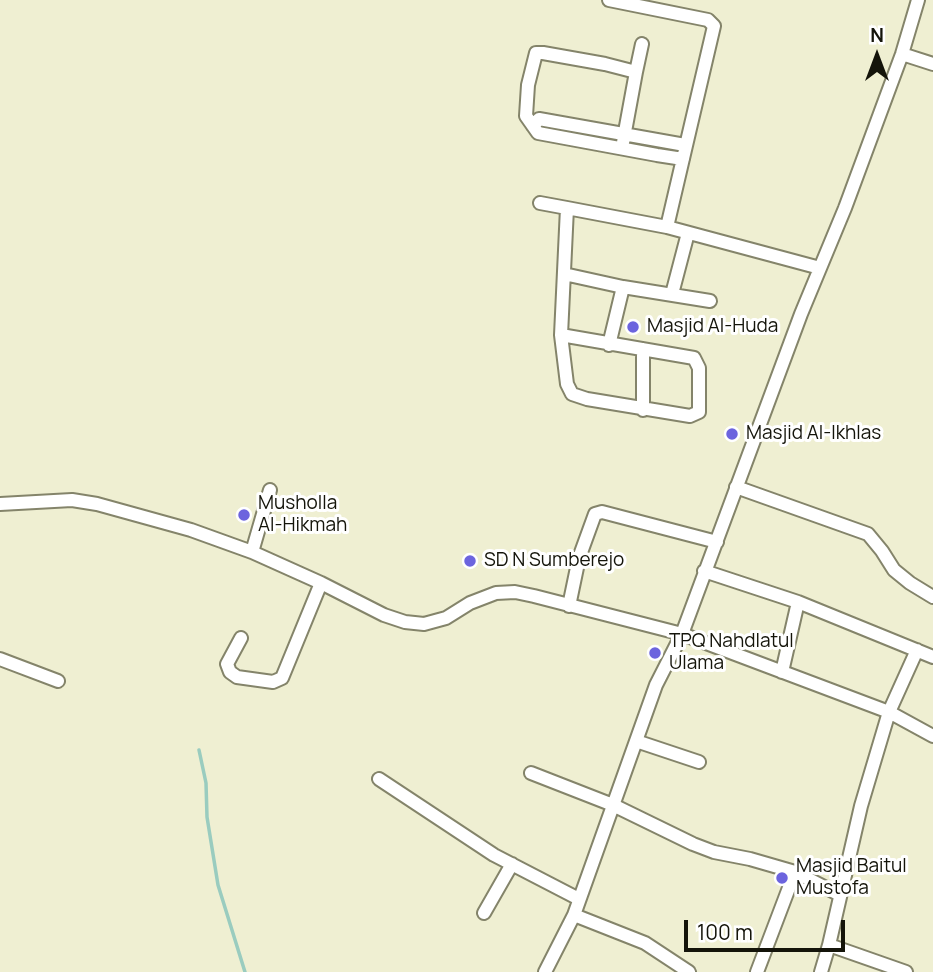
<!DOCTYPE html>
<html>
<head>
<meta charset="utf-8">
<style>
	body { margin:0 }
	#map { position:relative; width:933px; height:972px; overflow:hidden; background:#efefd2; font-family:Manrope,sans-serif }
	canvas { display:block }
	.north { position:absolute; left:842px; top:21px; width:70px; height:70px; -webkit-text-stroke:5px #fff; paint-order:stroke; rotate:0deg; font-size:19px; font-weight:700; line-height:28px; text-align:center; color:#14140a }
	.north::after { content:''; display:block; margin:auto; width:24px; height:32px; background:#14140a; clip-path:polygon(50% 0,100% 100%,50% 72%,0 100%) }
	.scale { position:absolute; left:684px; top:920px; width:161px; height:32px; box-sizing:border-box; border:4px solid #14140a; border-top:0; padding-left:9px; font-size:21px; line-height:24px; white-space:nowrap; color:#14140a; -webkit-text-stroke:5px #fff; paint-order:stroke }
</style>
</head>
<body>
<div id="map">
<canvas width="933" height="972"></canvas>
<div class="north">N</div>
<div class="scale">100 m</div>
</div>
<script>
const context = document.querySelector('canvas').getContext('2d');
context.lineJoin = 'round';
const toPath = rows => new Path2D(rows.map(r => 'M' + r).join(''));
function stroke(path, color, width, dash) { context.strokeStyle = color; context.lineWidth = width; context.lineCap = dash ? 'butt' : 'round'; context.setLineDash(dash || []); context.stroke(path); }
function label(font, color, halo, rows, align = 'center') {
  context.font = font + ' Manrope,sans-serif'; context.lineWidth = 6; context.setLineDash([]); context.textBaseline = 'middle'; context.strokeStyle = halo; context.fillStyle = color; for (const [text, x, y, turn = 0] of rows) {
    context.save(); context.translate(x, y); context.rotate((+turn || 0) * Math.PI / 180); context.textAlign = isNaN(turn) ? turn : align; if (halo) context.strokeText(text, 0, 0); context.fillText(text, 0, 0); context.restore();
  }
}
const stream = toPath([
	[199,750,206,783,207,817,218,885,245,972]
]);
const minor = toPath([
	[609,0,708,20,714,26,667,227,820,268],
	[902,54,933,64],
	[636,72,642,44],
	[533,126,539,119,685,145],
	[622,148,636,72,605,64,543,53,536,53,528,85,526,116,538,133,657,155,683,159],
	[540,203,567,208],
	[564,274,623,287,710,301],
	[672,294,688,233],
	[561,335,694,358,699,368,699,412,690,416,587,399,572,394,567,384,561,335,567,208,667,227],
	[609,345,623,287],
	[643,410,643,349],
	[736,487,868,534,882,551,894,570,910,583,933,597],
	[0,504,72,500,97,504,191,530,252,552,321,583,384,615,405,622,424,624,446,618,470,603,496,593,515,592,534,596,682,634,889,712,933,736],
	[252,552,270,490],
	[704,571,798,602,933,657],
	[569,606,579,558,595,514,602,512,717,542],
	[241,638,227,664,230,672,237,677,273,682,282,678,321,583],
	[0,659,58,681],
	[782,672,798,602],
	[636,741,699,762],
	[531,773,613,805,693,844,714,852,750,859,795,872,840,895],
	[379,779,494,855,579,899],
	[484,913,512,864],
	[574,915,645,943,689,972],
	[545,972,574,915,656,685,682,634,801,314,845,208,902,54,918,0],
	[757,972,795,872],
	[821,972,829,945],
	[906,972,829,945,861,806,889,712,917,650]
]);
const markers = [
	[633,327,7,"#6c64de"],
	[732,434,7,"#6c64de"],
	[244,515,7,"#6c64de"],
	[470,561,7,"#6c64de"],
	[655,653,7,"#6c64de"],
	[782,878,7,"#6c64de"]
];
const poiNames = [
	["Masjid Al-Huda",647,327],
	["Masjid Al-Ikhlas",746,434],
	["Musholla",258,504],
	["Al-Hikmah",258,526],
	["SD N Sumberejo",484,561],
	["TPQ Nahdlatul",669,642],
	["Ulama",669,664],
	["Masjid Baitul",796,867],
	["Mustofa",796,889]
];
stroke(stream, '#9accbf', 3.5);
stroke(minor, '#84846a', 16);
stroke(minor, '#fff', 12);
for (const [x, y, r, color] of markers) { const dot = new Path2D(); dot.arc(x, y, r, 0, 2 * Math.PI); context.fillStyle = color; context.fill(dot); stroke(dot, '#fff', 2.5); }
label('19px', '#14140a', '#fff', poiNames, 'left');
</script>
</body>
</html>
